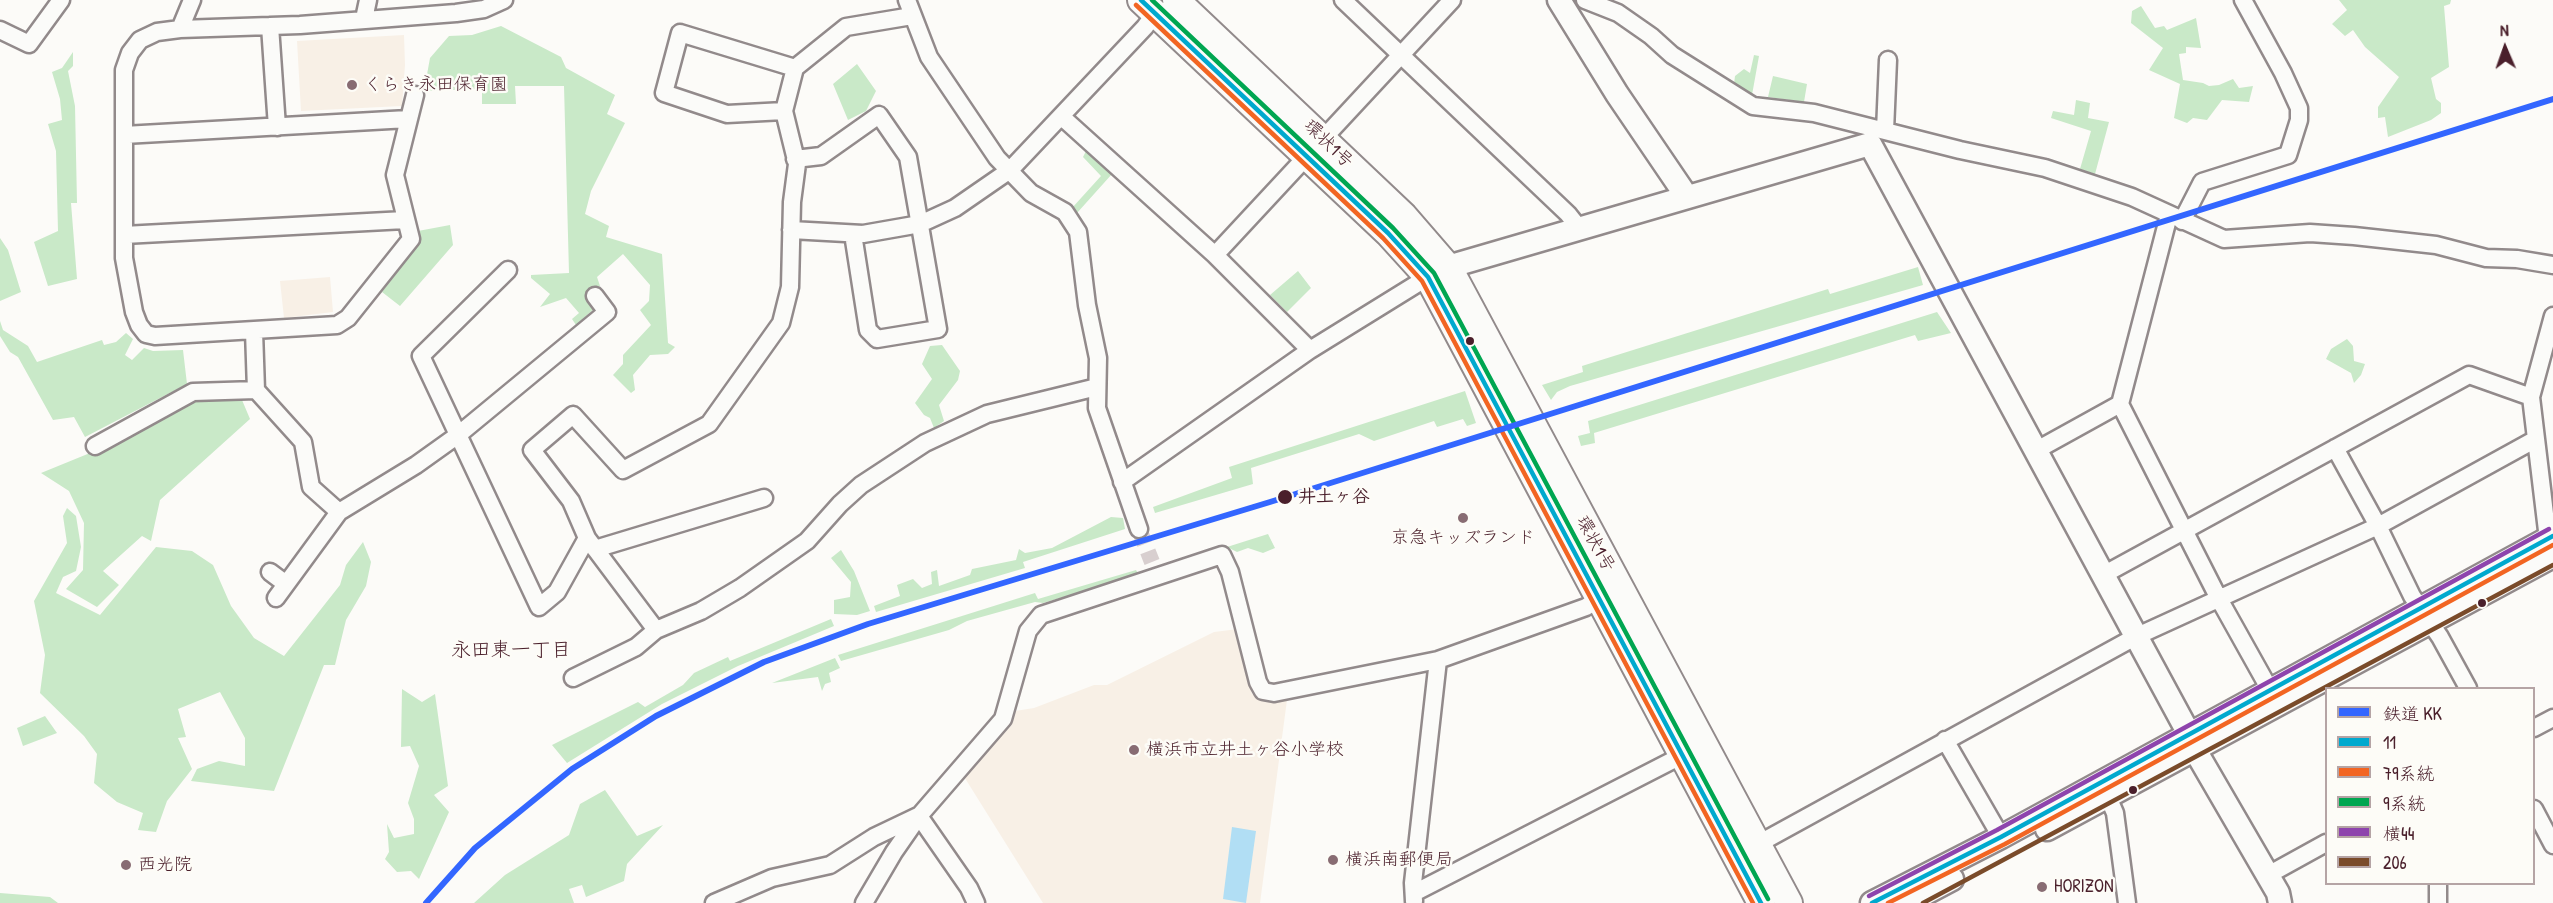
<!DOCTYPE html>
<html>
<head>
<meta charset="utf-8">
<style>
	body { margin:0 }
	#map { position:relative; width:2553px; height:903px; overflow:hidden; background:#fcfbf8; font-family:"Patrick Hand","Klee One",sans-serif }
	canvas { display:block }
	.legend { position:absolute; left:2325px; top:687px; width:210px; height:198px; box-sizing:border-box; background:#fdfcf7; border:2px solid #b5a4a5; margin:0; padding:8px 10px; list-style:none; font-size:18px; color:#4a1f2b }
	.legend li { display:flex; align-items:center; gap:12px; height:30px }
	.legend b { width:30px; border:2px solid #b5a4a5 }
	.north { position:absolute; left:2475px; top:18px; width:60px; height:60px; -webkit-text-stroke:4px #fdfcf7; paint-order:stroke; rotate:358deg; font-size:16px; font-weight:700; line-height:24px; text-align:center; color:#4a1f2b }
	.north::after { content:''; display:block; margin:auto; width:21px; height:27px; background:#4a1f2b; clip-path:polygon(50% 0,100% 100%,50% 72%,0 100%) }
</style>
</head>
<body>
<div id="map">
<canvas width="2553" height="903"></canvas>
<ul class="legend">
<li><b style="height:8px;background:#36f"></b>鉄道 KK</li>
<li><b style="height:8px;background:#00a9ce"></b>11</li>
<li><b style="height:8px;background:#f26522"></b>79系統</li>
<li><b style="height:8px;background:#00a651"></b>9系統</li>
<li><b style="height:8px;background:#8e44ad"></b>横44</li>
<li><b style="height:8px;background:#7a4b2a"></b>206</li>
</ul>
<div class="north">N</div>
</div>
<script>
const context = document.querySelector('canvas').getContext('2d');
context.lineJoin = 'round';
function fillPath(path, color) { context.fillStyle = color; context.fill(path, 'evenodd'); }
const toPath = rows => new Path2D(rows.map(r => 'M' + r).join(''));
function stroke(path, color, width, dash) { context.strokeStyle = color; context.lineWidth = width; context.lineCap = dash ? 'butt' : 'round'; context.setLineDash(dash || []); context.stroke(path); }
function label(font, color, halo, rows, align = 'center') {
  context.font = font + ' "Patrick Hand","Klee One",sans-serif'; context.lineWidth = 5; context.setLineDash([]); context.textBaseline = 'middle'; context.strokeStyle = halo; context.fillStyle = color; for (const [text, x, y, turn = 0] of rows) {
    context.save(); context.translate(x, y); context.rotate((+turn || 0) * Math.PI / 180); context.textAlign = isNaN(turn) ? turn : align; if (halo) context.strokeText(text, 0, 0); context.fillText(text, 0, 0); context.restore();
  }
}
const built = toPath([
	[404,35,405,65,402,106,301,111,297,41],
	[330,277,333,312,284,318,280,281],
	[1238,629,1252,694,1287,700,1260,903,1043,903,963,775,1011,726,1015,711,1034,708,1094,685,1107,685,1214,632]
]);
const green = toPath([
	[2339,0,2451,0,2450,4,2444,6,2449,67,2431,78,2436,99,2441,103,2441,113,2431,120,2388,137,2385,117,2378,118,2378,107,2399,77,2365,47,2353,30,2345,36,2332,24,2347,10],
	[2141,6,2155,28,2164,26,2167,30,2196,18,2201,48,2186,47,2186,53,2179,54,2183,80,2203,83,2209,86,2219,85,2233,79,2239,88,2253,86,2249,102,2222,100,2207,120,2193,118,2187,123,2174,118,2180,84,2149,70,2163,48,2131,23,2132,11],
	[501,26,561,57,566,68,615,95,607,114,625,123,591,191,585,214,609,226,606,237,662,254,668,343,675,347,668,354,650,355,633,375,635,390,631,393,613,375,623,364,623,355,651,325,640,310,649,301,650,285,623,254,597,277,600,286,586,294,595,308,576,325,572,319,579,313,566,298,540,307,550,294,531,278,531,275,569,273,564,86,515,86,516,104,482,104,482,89,424,91,430,58,449,36,472,35],
	[73,52,73,66,68,71,75,106,77,203,71,203,77,279,48,286,34,242,58,231,56,151,48,124,62,120,60,99,52,72,62,68],
	[1754,55,1759,56,1752,95,1734,84,1735,76,1744,69,1750,73],
	[857,64,876,91,866,111,848,120,833,84],
	[1773,76,1807,84,1804,102,1768,97],
	[2076,100,2090,103,2088,118,2109,122,2095,174,2080,169,2091,131,2051,118,2053,111,2074,115],
	[1087,149,1112,174,1077,213,1072,208,1101,176,1083,157],
	[450,225,453,245,400,306,382,292,421,241,418,231],
	[0,238,8,250,21,292,0,301],
	[1918,267,1923,285,1570,386,1557,392,1551,400,1542,385,1583,372,1582,366,1828,289,1830,294],
	[1298,271,1311,288,1287,312,1270,295],
	[1937,312,1951,333,1918,341,1915,335,1594,433,1595,443,1581,446,1578,436,1590,433,1588,421],
	[0,321,3,330,28,346,37,362,102,340,104,345,116,342,126,333,133,339,125,355,132,360,144,348,153,351,183,350,187,384,85,437,74,417,53,420,18,357,10,352,0,336],
	[2347,339,2353,346,2354,361,2365,364,2361,375,2354,383,2351,373,2326,359,2331,349],
	[942,345,960,371,958,380,939,405,944,421,934,428,930,418,924,415,915,403,932,379,922,364,930,346],
	[1465,391,1476,423,1467,426,1463,419,1437,427,1434,421,1374,441,1359,434,1251,468,1253,484,1155,513,1153,507,1232,478,1229,467],
	[196,396,242,400,250,419,160,500,151,541,142,536,103,571,119,585,97,607,66,589,83,570,84,523,69,491,41,473,90,453],
	[67,508,76,516,81,547,76,571,63,577,56,593,100,615,156,547,192,551,213,565,231,606,254,638,284,656,340,585,346,565,363,542,371,562,366,586,346,620,335,665,324,665,274,791,191,781,197,769,219,761,245,766,245,738,220,692,178,709,186,737,178,738,192,769,167,801,156,832,138,830,143,813,117,802,94,783,97,754,84,736,40,693,45,655,34,601,67,543,63,516],
	[1111,517,1123,518,1125,529,1023,562,1025,568,876,612,874,606,900,596,897,585,913,579,922,588,932,584,931,572,937,570,939,586,970,575,972,569,1016,560,1019,549,1025,553,1052,548],
	[1268,534,1275,548,1263,553,1248,548,1237,552,1227,547],
	[841,550,854,571,870,611,857,615,834,614,834,600,850,597,851,582,831,558],
	[1136,570,1139,575,1043,603,1035,602,967,621,949,630,841,661,838,655,1035,593,1038,599],
	[831,619,834,626,738,666,662,704,567,763,552,745,638,702,645,707,683,685,694,673,728,657,730,661],
	[835,658,840,668,829,673,831,682,825,684,822,691,818,677,772,683],
	[402,689,422,702,435,694,448,786,434,795,449,812,419,879,411,871,397,872,385,859,389,852,387,824,394,838,414,834,414,819,408,803,419,766,410,746,401,747],
	[45,716,57,733,23,746,17,728],
	[605,790,637,836,663,825,627,864,624,881,586,897,582,885,569,889,574,903,474,903,505,875,569,835,580,804],
	[0,893,50,897,58,903,0,903]
]);
const water = toPath([
	[1232,827,1256,831,1246,903,1223,899]
]);
const streetTunnel = toPath([
	[1139,529,1152,562]
]);
const street = toPath([
	[907,0,929,57,997,158,1031,193,1065,212,1078,232,1087,305,1098,358,1097,408,1139,529],
	[1343,0,1568,214,1579,228],
	[1585,0,1618,13,1651,36,1672,55,1753,106,1814,113,1960,150,2045,168,2132,197,2224,239,2310,233,2354,236,2436,245,2486,258,2517,259,2553,265],
	[364,19,368,0],
	[270,26,277,127],
	[180,29,192,0],
	[0,30,29,44,61,0],
	[415,95,395,175,411,239,348,318,337,325,155,336,146,334,139,325,134,312,124,258,124,70,130,53,140,40,157,32,180,29,300,25,456,13,484,9,504,0],
	[784,111,795,68],
	[1062,117,1215,255,1310,350],
	[1885,131,1888,60],
	[124,135,408,119],
	[795,159,821,156,879,115,908,157,938,329,877,339,868,330,853,234],
	[2169,215,2120,404,2218,597,2270,690],
	[2182,221,2202,182,2288,155,2299,120,2299,108,2283,73,2243,0],
	[791,230,863,234,920,224,955,208,1010,170,1145,27,1155,13],
	[124,235,405,220],
	[1215,255,1452,0],
	[508,270,421,356,539,607,557,592,587,538],
	[254,331,256,390],
	[95,446,193,392,256,390,303,442,311,487,339,512,416,465,458,435,607,312,595,296],
	[2335,448,2378,526,2412,596,2440,637,2468,688],
	[2035,451,2120,404],
	[1122,482,1310,350,1428,277],
	[2548,539,2531,397,2553,316],
	[595,549,764,498],
	[270,572,286,584],
	[2103,575,2469,375,2531,397],
	[276,598,339,512],
	[656,630,587,538,571,501,532,450,573,415,623,470,709,424,781,323,790,287,792,202,797,164,784,111,727,114,664,93,680,33,795,68,846,27,912,16],
	[573,678,636,647,656,630,701,611,740,588,807,541,840,504,861,485,925,443,987,414,1097,387],
	[2534,728,2553,718],
	[1945,740,2001,837],
	[2108,797,2115,813,2127,903],
	[2534,809,2553,845],
	[919,816,969,888,976,903],
	[1758,844,2135,637,2378,526,2536,439],
	[2268,875,2326,843],
	[2438,884,2438,903],
	[1414,893,1683,755],
	[1414,901,1413,883,1438,660],
	[714,903,772,878,830,865,874,837,918,816],
	[864,903,894,852,919,816,1003,719,1028,631,1041,615,1222,555,1230,572,1258,682,1263,691,1274,693,1438,660,1586,607,1600,598]
]);
const secondary = toPath([
	[1559,0,1617,94,1687,197],
	[1432,275,1458,264,1870,144,2189,734,2195,750,2278,893,2280,903],
	[2047,829,2553,556],
	[1872,903,2001,837,2553,536],
	[1907,903,1952,879]
]);
const primary = toPath([
	[1141,0,1388,233,1428,277,1761,903],
	[1176,0,1404,216,1449,268,1789,903]
]);
const bus1 = toPath([
	[1141,0,1388,233,1428,277,1761,903],
	[1872,903,2001,837,2553,536]
]);
const bus2 = toPath([
	[1136,5,1383,238,1422,281,1753,903],
	[1888,903,2005,844,2553,545]
]);
const bus3 = toPath([
	[1152,0,1393,228,1434,273,1768,899]
]);
const bus4 = toPath([
	[1869,896,1997,830,2549,529]
]);
const bus5 = toPath([
	[1923,903,2553,565]
]);
const rail1 = toPath([
	[426,903,475,848,572,769,656,716,764,662,868,624,1270,502,2553,99]
]);
const markers = [
	[352,85,6,"#886c73"],
	[1470,341,5,"#4a1f2b"],
	[1285,497,8,"#4a1f2b"],
	[1463,518,6,"#886c73"],
	[2482,603,5,"#4a1f2b"],
	[1134,750,6,"#886c73"],
	[2133,790,5,"#4a1f2b"],
	[1333,860,6,"#886c73"],
	[126,865,6,"#886c73"],
	[2042,887,6,"#886c73"]
];
const poiNames = [
	["くらき永田保育園",364,85],
	["京急キッズランド",1463,538,"center"],
	["横浜市立井土ヶ谷小学校",1146,750],
	["横浜南郵便局",1345,860],
	["西光院",138,865],
	["HORIZON",2054,887]
];
const streetNames = [
	["環状1号",1328,144,44],
	["環状1号",1595,544,61]
];
const stopNames = [
	["井土ヶ谷",1298,497]
];
const neighbourhoodNames = [
	["永田東一丁目",511,651]
];
fillPath(built, '#f8f0e6');
fillPath(green, '#c9e9c8');
fillPath(water, '#b1def4');
stroke(streetTunnel, '#d8cfcf', 16, [16, 8]);
stroke(street, '#928a8b', 21);
stroke(secondary, '#928a8b', 27);
stroke(primary, '#928a8b', 30);
stroke(street, '#fbfbf9', 16);
stroke(secondary, '#fbfbf9', 22);
stroke(primary, '#fbfbf9', 26);
stroke(bus1, '#00a9ce', 4.5);
stroke(bus2, '#f26522', 4.5);
stroke(bus3, '#00a651', 4.5);
stroke(bus4, '#8e44ad', 4.5);
stroke(bus5, '#7a4b2a', 4.5);
stroke(rail1, '#36f', 6);
for (const [x, y, r, color] of markers) { const dot = new Path2D(); dot.arc(x, y, r, 0, 2 * Math.PI); context.fillStyle = color; context.fill(dot); stroke(dot, '#fdfcf7', 2); }
label('18px', '#4a1f2b', '#fdfcf7', poiNames, 'left');
label('18px', '#4a1f2b', '#fdfcf7', streetNames);
label('bold 18px', '#4a1f2b', '#fdfcf7', stopNames, 'left');
label('20px', '#4a1f2b', '#fdfcf7', neighbourhoodNames);
</script>
</body>
</html>
